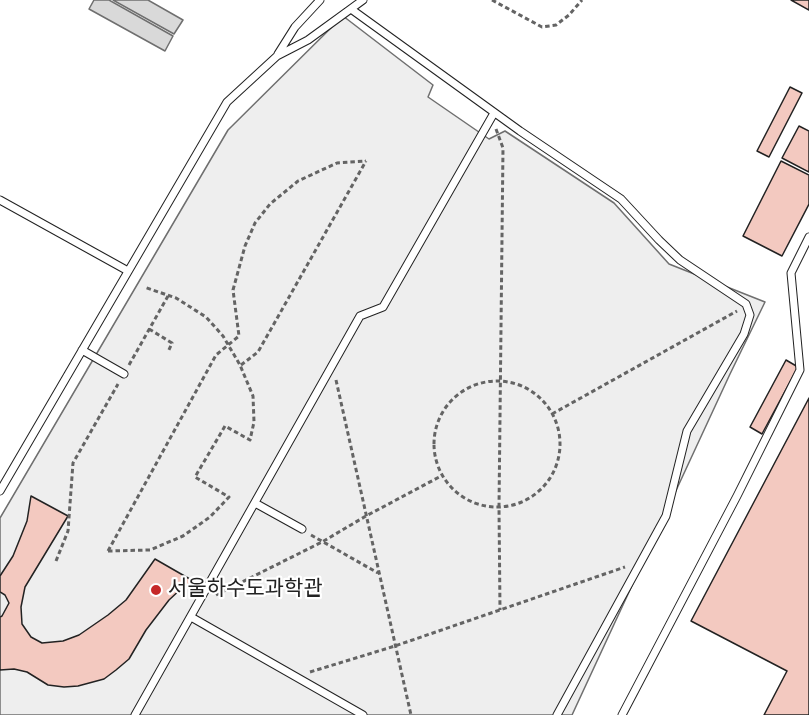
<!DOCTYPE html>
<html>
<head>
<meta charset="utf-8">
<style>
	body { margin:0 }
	canvas { display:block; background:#fff }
</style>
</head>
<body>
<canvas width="809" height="715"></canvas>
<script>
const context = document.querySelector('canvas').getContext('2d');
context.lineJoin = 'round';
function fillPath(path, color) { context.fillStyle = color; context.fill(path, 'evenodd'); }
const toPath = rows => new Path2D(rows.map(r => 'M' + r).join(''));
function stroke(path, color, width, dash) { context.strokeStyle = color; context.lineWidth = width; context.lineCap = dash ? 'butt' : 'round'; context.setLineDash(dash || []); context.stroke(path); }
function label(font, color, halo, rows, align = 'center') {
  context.font = font + ' "DejaVu Sans","Noto Sans KR",sans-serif'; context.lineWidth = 4.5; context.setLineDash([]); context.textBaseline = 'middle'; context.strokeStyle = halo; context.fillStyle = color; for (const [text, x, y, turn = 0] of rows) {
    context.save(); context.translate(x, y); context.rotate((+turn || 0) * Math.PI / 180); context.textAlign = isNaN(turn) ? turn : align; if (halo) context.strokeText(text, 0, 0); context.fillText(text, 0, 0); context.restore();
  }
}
const green = toPath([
	[343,16,433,85,428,97,489,139,505,131,614,203,669,264,765,302,730,374,572,715,0,715,0,518,228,130,343,16]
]);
const water = toPath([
	[94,0,109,0,173,36,165,51,89,9,94,0],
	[113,0,148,0,183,20,174,34,113,0]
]);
const building = toPath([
	[791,0,809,0,809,10,791,0],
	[790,87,802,93,769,157,757,151,790,87],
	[799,126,809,131,809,172,782,158,799,126],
	[781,161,809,175,809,204,782,256,743,236,781,161],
	[786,360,798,367,762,434,750,427,786,360],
	[809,398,809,715,764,715,787,671,691,621,809,398],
	[31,496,68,516,25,587,21,607,22,624,31,637,42,643,63,641,79,635,108,615,126,600,155,559,195,582,183,587,169,600,146,630,129,659,116,670,104,679,78,686,64,687,48,685,27,672,14,669,0,670,0,617,2,616,9,603,5,595,0,592,0,576,13,556,27,521,31,496]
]);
const path = toPath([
	[492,0,542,27,556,25,569,15,582,0],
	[496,129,503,148,499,507,500,610],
	[149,329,172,343,168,352],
	[129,365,168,296],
	[241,365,258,352,366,161],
	[336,380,411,715],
	'434 444a63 63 0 1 1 126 0a63 63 0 1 1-126 0Z',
	[552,414,737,311],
	[311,535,378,573],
	[108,551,216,355,239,336,233,290,245,246,255,223,270,204,298,181,337,163,366,161],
	[108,551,150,550,183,536,210,517,229,497,195,477,225,426,250,440,254,422,253,396,240,365,223,336,206,317,176,298,144,287],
	[56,561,68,531,73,463,118,384],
	[216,595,322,542,366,516,443,475],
	[310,672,395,646,625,567]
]);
const lane = toPath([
	[351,9,520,131,621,199,659,240,680,260,746,304,750,315,744,334,687,431,666,516,557,715],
	[278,54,295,27,320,0],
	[0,200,128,271],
	[82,350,124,374],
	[0,491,227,102,277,56,308,40,363,0],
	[255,503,302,529],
	[191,617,363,715],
	[135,715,360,316,383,307,494,113],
	[622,715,737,496,800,370,791,273,809,237]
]);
const markers = [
	[156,590,6,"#c62828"]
];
const poiNames = [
	["서울하수도과학관",168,590]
];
fillPath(green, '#eee');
stroke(green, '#6f6f6f', 1.5);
fillPath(water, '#d9d9d9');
stroke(water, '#6f6f6f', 1.5);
fillPath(building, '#f3c9c0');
stroke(building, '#222', 1.5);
stroke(lane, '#222', 9);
stroke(path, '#646464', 3, [4.5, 3]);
stroke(lane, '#fff', 7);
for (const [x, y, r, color] of markers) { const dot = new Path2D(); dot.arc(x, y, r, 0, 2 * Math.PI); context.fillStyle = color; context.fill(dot); stroke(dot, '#fff', 2); }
label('21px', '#222', '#fff', poiNames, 'left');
</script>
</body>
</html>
